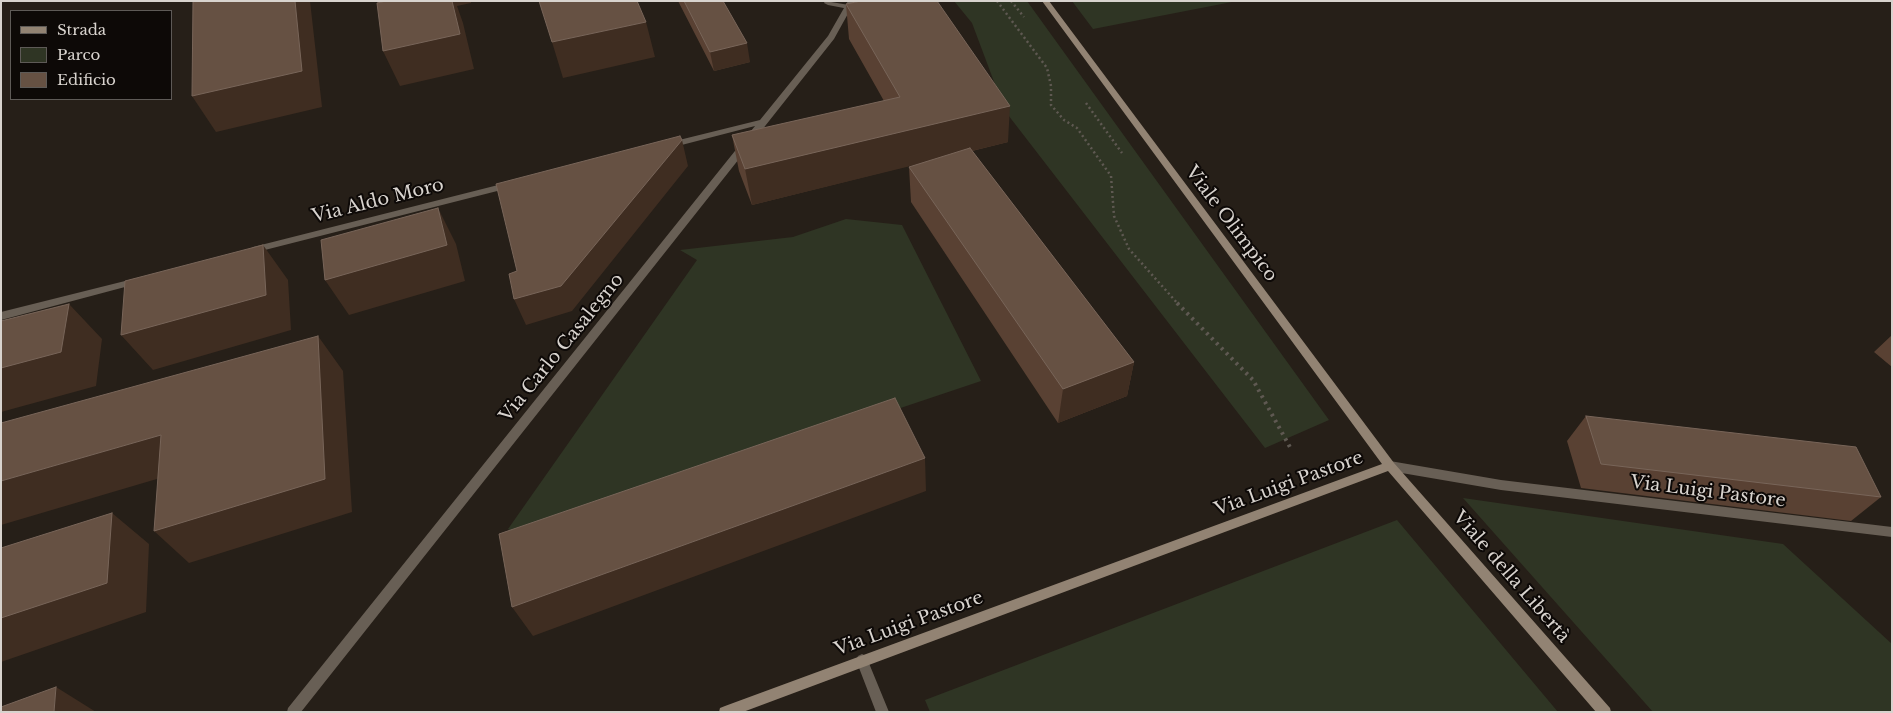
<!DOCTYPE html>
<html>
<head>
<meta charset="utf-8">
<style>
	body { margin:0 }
	#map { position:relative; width:1893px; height:713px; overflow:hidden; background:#261f18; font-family:"Libre Baskerville",serif }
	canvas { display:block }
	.frame { position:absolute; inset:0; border:2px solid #d8d3ce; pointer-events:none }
	.legend { position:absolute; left:10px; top:10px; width:162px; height:90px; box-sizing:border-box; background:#0d0907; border:1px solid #5e5a57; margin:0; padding:6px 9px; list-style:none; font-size:15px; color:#d8d3ce }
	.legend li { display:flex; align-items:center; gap:10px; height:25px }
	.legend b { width:25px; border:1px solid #5e5a57 }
</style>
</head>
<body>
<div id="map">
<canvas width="1893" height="713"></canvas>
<div class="frame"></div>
<ul class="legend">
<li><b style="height:6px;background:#928373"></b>Strada</li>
<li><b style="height:14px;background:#2f3524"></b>Parco</li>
<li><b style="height:14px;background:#665143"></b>Edificio</li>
</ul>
</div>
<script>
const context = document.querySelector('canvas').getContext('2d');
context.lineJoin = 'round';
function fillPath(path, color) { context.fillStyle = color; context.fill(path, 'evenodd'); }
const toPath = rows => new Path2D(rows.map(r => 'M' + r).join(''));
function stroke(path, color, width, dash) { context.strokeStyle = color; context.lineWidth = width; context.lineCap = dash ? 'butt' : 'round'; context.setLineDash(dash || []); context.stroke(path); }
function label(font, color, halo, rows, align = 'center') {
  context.font = font + ' "Libre Baskerville",serif'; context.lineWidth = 4; context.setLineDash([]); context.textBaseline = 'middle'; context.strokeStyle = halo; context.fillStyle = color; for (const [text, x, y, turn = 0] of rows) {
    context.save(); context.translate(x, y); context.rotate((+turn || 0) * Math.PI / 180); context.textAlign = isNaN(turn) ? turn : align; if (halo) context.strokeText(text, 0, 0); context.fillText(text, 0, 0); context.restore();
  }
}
const green = toPath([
	[954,1,1027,1,1329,420,1265,448,1005,111,972,23],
	[1072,1,1237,1,1093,29],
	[846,219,902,225,981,381,519,536,508,529,697,260,680,250,793,237],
	[1463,498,1783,544,1892,644,1892,712,1653,712],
	[1397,520,1558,712,930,712,925,700]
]);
const pathFar1 = toPath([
	[997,1,1047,68,1051,86,1051,105,1064,120,1077,128,1111,176,1114,216,1129,249,1179,305],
	[1011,1,1024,17],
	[1086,103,1122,153]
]);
const path = toPath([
	[1177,303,1253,380,1291,449]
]);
const lane = toPath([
	[825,1,849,5,853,7,849,9,828,5,824,3,825,1]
]);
const street = toPath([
	[848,1,855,1,834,39,301,712,287,712,288,708,755,126,670,148,667,147,667,143,760,120,828,36,848,1],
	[510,182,513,183,514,185,513,187,253,253,248,250,253,247,510,182],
	[137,278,142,281,140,283,1,320,1,312,137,278],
	[1390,461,1501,480,1892,527,1892,537,1501,490,1390,471,1386,469,1385,466,1386,463,1390,461],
	[862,654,866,656,889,712,876,712,856,660,858,656,862,654]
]);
const secondary = toPath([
	[1042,1,1049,1,1394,463,1610,708,1611,712,1596,712,1388,471,743,712,719,712,720,708,725,706,1382,464,1042,1]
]);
const wall = toPath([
	[678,1,723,1,750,62,714,71],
	[846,4,1008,142,972,151,1134,362,1127,396,1058,423,911,202,909,167,920,163,752,205,739,171,732,135,884,101,849,39],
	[1892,335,1892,367,1874,352],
	[1586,416,1881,497,1851,521,1581,488,1567,441]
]);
const shadedWall = toPath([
	[295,1,310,1,322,107,216,132,192,96],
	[386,1,471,1,471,3,457,6,463,23,474,69,400,86,383,51],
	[646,22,655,57,563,78,552,42],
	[747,43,750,62,714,71,710,52],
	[1010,106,1008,142,752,205,745,169],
	[682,140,688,166,572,311,526,325,514,299],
	[438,208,456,244,465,281,349,315,325,280],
	[263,245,288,280,291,330,153,370,121,335],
	[69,304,102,339,96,386,1,412,1,368],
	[318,336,343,371,352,512,189,563,154,531],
	[1134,362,1127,396,1058,423,1063,389],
	[161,435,194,468,1,525,1,481],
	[925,458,926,491,533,636,512,607],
	[112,513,149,544,146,612,1,662,1,618],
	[56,687,96,712,54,712]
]);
const building = toPath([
	[193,1,295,1,302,71,192,96,193,1],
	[386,1,452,1,460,34,383,51,377,3,386,1],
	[539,1,637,1,646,22,552,42,539,1],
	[684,1,723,1,747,43,710,52,684,1],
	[861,1,937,1,1010,106,745,169,732,135,900,97,846,4,861,1],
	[680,136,682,140,561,286,514,299,509,274,517,271,496,184,680,136],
	[970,148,1134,362,1063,389,909,167,970,148],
	[438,208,447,245,325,280,321,240,438,208],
	[263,245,266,295,121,335,125,281,263,245],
	[69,304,61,352,1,368,1,321,69,304],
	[318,336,325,479,154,531,161,435,1,481,1,423,318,336],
	[895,398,925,458,512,607,499,534,895,398],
	[1586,416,1856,447,1881,497,1601,464,1586,416],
	[112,513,107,583,1,618,1,548,112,513],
	[56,687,54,712,1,712,1,707,56,687]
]);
const streetNames = [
	["Via Aldo Moro",378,201,-14],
	["Viale Olimpico",1231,224,53],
	["Via Carlo Casalegno",562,348,-51],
	["Via Luigi Pastore",1289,484,-20],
	["Via Luigi Pastore",1708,492,7],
	["Viale della Libertà",1511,577,49],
	["Via Luigi Pastore",909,624,-20]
];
fillPath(green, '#2f3524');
stroke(pathFar1, '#5f5952', 2.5, [2, 3]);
stroke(path, '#5f5952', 4, [2.5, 4.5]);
fillPath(lane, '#685f55');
fillPath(street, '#685f55');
fillPath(secondary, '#928373');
fillPath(wall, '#594133');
fillPath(shadedWall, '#3f2d21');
fillPath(building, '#665143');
stroke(building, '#786559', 1);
label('18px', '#d8d3ce', '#0d0907', streetNames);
</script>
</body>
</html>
